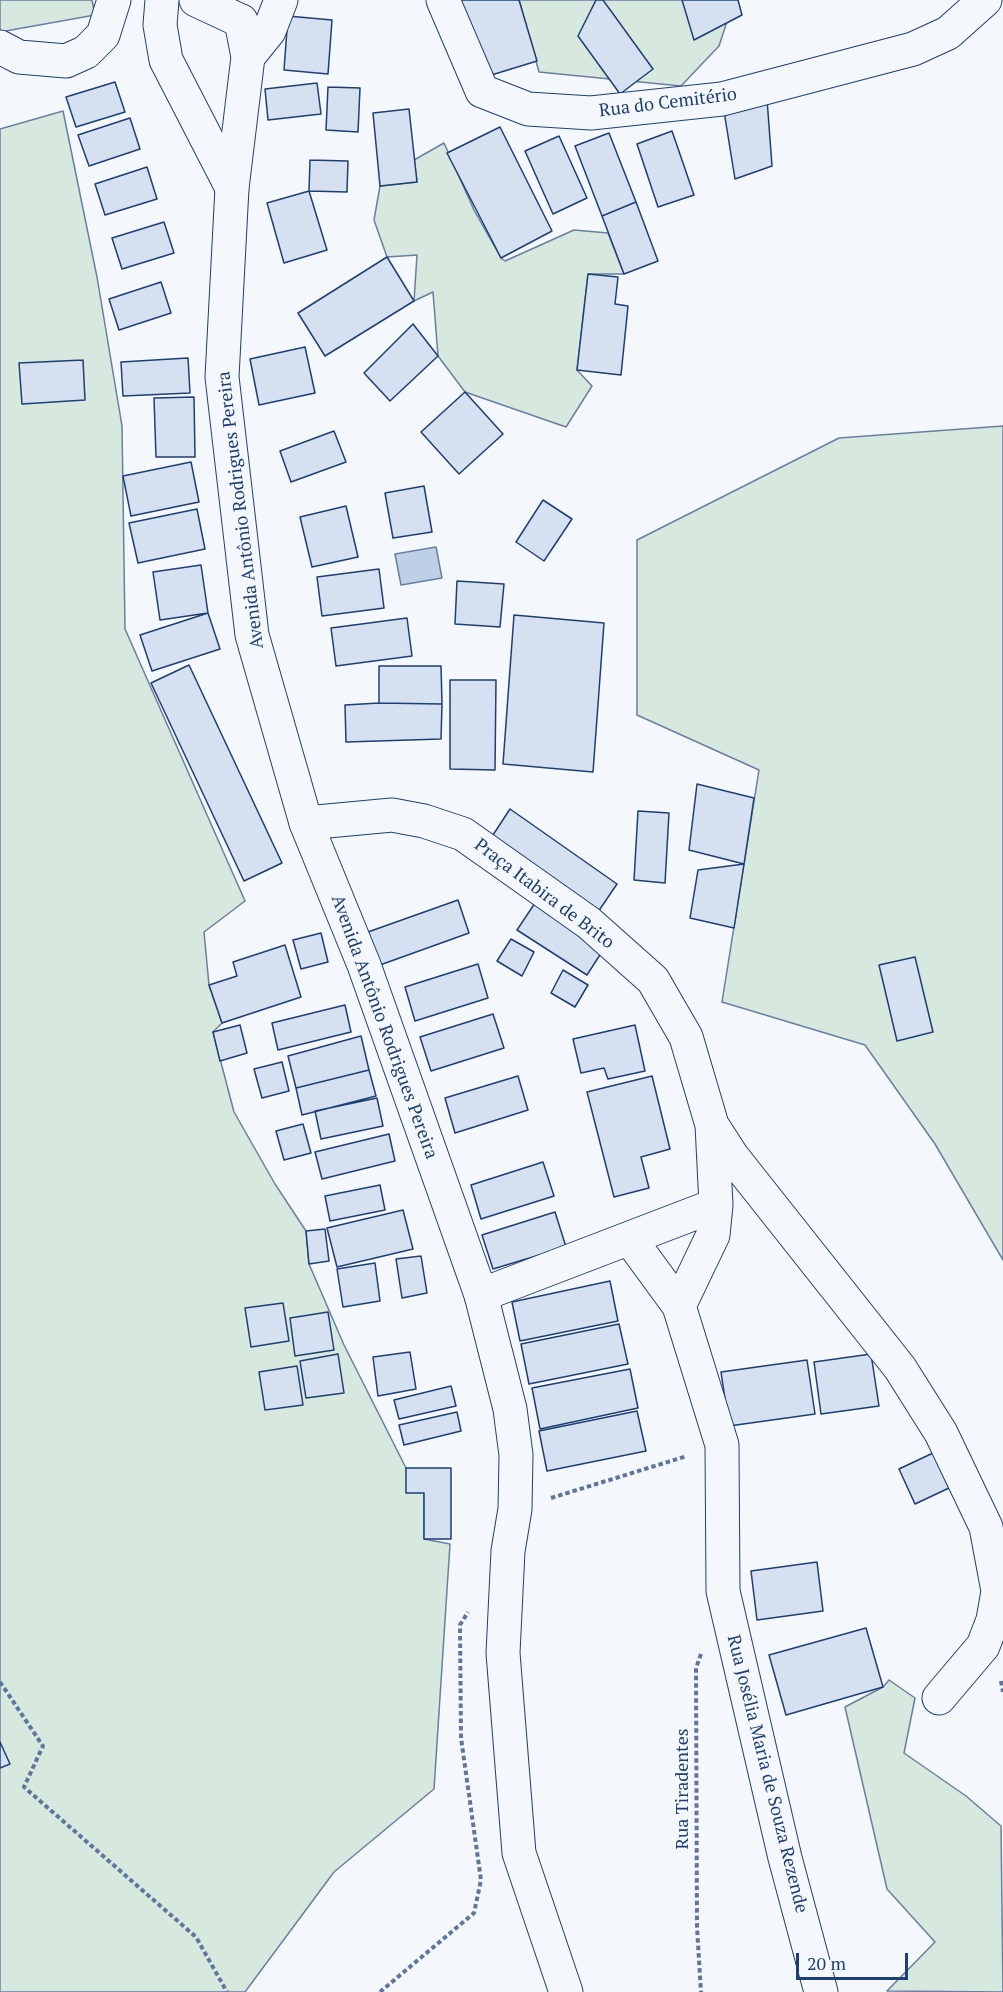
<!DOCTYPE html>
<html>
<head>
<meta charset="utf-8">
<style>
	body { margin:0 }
	#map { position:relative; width:1003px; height:1992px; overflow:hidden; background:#f4f7fb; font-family:"PT Serif",serif }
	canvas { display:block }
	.scale { position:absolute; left:796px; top:1953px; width:112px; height:27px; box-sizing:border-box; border:3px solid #1d3f73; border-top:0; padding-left:8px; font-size:18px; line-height:21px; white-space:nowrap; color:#1d3f73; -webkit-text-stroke:4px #f4f7fb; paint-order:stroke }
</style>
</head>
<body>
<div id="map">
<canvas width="1003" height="1992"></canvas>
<div class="scale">20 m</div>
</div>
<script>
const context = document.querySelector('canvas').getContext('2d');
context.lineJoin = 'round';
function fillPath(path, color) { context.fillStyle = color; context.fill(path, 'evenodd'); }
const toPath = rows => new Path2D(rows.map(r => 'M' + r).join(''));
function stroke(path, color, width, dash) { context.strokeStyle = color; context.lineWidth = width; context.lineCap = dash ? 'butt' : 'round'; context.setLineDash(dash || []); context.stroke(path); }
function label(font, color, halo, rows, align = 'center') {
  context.font = font + ' "PT Serif",serif'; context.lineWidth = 4.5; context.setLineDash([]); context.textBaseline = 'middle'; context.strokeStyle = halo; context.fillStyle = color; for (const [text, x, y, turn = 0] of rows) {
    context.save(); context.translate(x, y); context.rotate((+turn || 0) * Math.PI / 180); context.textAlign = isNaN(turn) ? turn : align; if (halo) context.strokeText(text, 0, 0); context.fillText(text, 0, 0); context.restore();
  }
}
const green = toPath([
	[0,0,92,0,95,15,0,32,0,0],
	[519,0,734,0,719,46,681,86,539,72,519,0],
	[63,111,97,277,122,426,125,629,245,901,204,932,209,985,222,1023,213,1032,234,1112,275,1184,306,1231,309,1264,344,1345,406,1468,424,1493,424,1539,450,1544,434,1789,334,1872,245,1992,0,1992,0,129,63,111],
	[444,143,474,210,501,258,505,261,574,230,608,233,624,274,588,274,577,370,592,386,566,427,465,392,438,356,433,292,414,301,417,255,387,257,374,220,380,186,417,182,414,160,444,143],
	[1003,426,1003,1260,935,1144,865,1045,722,1002,759,770,637,715,637,540,839,438,1003,426],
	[889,1680,915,1698,904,1753,966,1796,1001,1826,1003,1992,887,1991,935,1942,887,1889,845,1707,883,1687,889,1680]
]);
const water = toPath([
	[436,547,442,578,401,585,395,554,436,547]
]);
const building = toPath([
	[461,0,519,0,537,61,485,77,461,0],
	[596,0,603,0,653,69,620,94,578,36,596,0],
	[682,0,738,0,742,15,694,40,682,0],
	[288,16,332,20,328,74,284,70,288,16],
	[115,82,125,112,76,127,66,97,115,82],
	[317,83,321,114,268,120,265,89,317,83],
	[328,87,360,88,358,132,326,130,328,87],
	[722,99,767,99,772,166,735,179,722,99],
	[409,109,417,182,380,186,373,113,409,109],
	[130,118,140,149,89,166,78,135,130,118],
	[500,127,552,231,501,258,447,153,500,127],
	[672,131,694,195,658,207,637,144,672,131],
	[609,133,636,202,602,216,575,146,609,133],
	[559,136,587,198,553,214,525,151,559,136],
	[310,160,348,161,347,192,309,191,310,160],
	[147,167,157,199,105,215,95,184,147,167],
	[309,191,327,250,284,263,267,203,309,191],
	[636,202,658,261,624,274,602,216,636,202],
	[164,222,174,253,122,269,112,238,164,222],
	[387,257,414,301,325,356,298,313,387,257],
	[588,274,618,277,615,304,628,306,621,375,577,370,588,274],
	[161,282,171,313,119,330,109,299,161,282],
	[413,324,438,356,390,401,364,373,413,324],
	[305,347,315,393,259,405,250,359,305,347],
	[188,358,190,393,123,396,121,362,188,358],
	[83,360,85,400,22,404,19,363,83,360],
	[465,392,503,434,459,474,421,432,465,392],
	[194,397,195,457,156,457,154,398,194,397],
	[334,431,346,462,291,482,280,451,334,431],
	[191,462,199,502,131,516,123,476,191,462],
	[424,486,432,532,393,538,385,493,424,486],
	[543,500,572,519,544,561,516,542,543,500],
	[346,506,358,557,312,567,300,517,346,506],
	[197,509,205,549,138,563,129,523,197,509],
	[201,565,208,613,160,620,153,572,201,565],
	[379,569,384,608,322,616,317,577,379,569],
	[457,581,504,584,500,627,455,624,457,581],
	[208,613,220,649,152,671,140,635,208,613],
	[514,615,604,623,593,772,503,764,514,615],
	[407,618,412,656,336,666,331,628,407,618],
	[189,665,282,863,244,881,151,683,189,665],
	[379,666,441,666,442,704,379,703,379,666],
	[450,680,496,680,495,770,450,769,450,680],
	[379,703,442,704,441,739,346,742,345,705,379,703],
	[697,784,754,798,744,864,689,850,697,784],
	[510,809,617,884,598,912,491,838,510,809],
	[638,811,669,813,665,883,634,880,638,811],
	[744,864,734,928,690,918,698,870,744,864],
	[458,900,469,933,380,965,368,932,458,900],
	[535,903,605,947,587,975,517,930,535,903],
	[321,933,328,962,301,969,293,940,321,933],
	[511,939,534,952,522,976,497,961,511,939],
	[285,945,301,997,222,1023,209,985,237,976,233,962,285,945],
	[915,957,933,1032,897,1041,879,965,915,957],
	[478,964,488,998,415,1021,405,987,478,964],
	[563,970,588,985,575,1007,551,993,563,970],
	[345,1005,351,1032,278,1050,272,1023,345,1005],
	[493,1014,504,1048,431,1071,420,1037,493,1014],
	[240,1025,247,1053,220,1061,213,1032,240,1025],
	[635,1025,645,1071,608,1079,604,1068,581,1073,573,1039,635,1025],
	[361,1036,369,1070,296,1088,288,1056,361,1036],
	[282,1062,289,1091,262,1098,254,1069,282,1062],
	[369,1070,376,1096,302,1115,296,1088,369,1070],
	[518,1076,528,1110,455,1133,445,1098,518,1076],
	[652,1076,670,1149,641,1157,649,1188,614,1197,587,1092,652,1076],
	[377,1098,383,1126,321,1139,315,1111,377,1098],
	[303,1124,311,1153,284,1160,276,1131,303,1124],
	[389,1134,395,1161,322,1179,315,1152,389,1134],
	[543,1162,554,1196,481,1219,471,1185,543,1162],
	[380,1185,385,1210,330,1221,325,1196,380,1185],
	[403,1210,413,1249,337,1267,327,1228,403,1210],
	[555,1212,566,1247,493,1269,482,1235,555,1212],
	[325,1229,329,1261,309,1264,306,1231,325,1229],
	[421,1256,427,1293,402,1298,396,1259,421,1256],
	[375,1263,380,1301,343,1307,337,1269,375,1263],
	[610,1281,618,1321,520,1341,512,1302,610,1281],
	[283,1303,289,1341,251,1347,245,1308,283,1303],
	[328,1312,334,1350,295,1356,290,1318,328,1312],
	[619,1324,628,1364,529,1384,521,1344,619,1324],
	[410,1352,416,1389,378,1396,373,1357,410,1352],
	[338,1354,344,1393,306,1398,300,1361,338,1354],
	[871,1354,879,1406,821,1414,814,1362,871,1354],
	[807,1360,815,1414,729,1426,721,1372,807,1360],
	[297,1366,303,1405,265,1410,259,1372,297,1366],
	[630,1369,638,1408,540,1429,532,1388,630,1369],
	[451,1386,456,1406,399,1419,394,1400,451,1386],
	[637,1411,646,1451,547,1471,539,1431,637,1411],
	[457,1412,461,1431,404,1445,399,1425,457,1412],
	[933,1453,949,1488,915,1504,899,1469,933,1453],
	[406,1468,451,1468,451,1539,424,1539,424,1493,406,1493,406,1468],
	[817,1562,823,1611,757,1620,751,1571,817,1562],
	[866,1628,883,1687,786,1715,769,1655,866,1628],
	[0,1742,10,1764,0,1768,0,1742]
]);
const path = toPath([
	[551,1498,687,1456],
	[701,1654,696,1668,697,1927,701,1992],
	[1001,1681,1003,1692],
	[0,1682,43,1746,24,1787,196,1937,227,1992],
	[380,1992,474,1913,481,1880,461,1738,460,1625,468,1612]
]);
const minor = toPath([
	[162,0,160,25,166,60,232,188],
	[196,0,241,21],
	[443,0,482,91,528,109,591,113,722,99,913,49,948,33,985,0],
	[0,47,19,57,66,61,86,52,103,35,114,0],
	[306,823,392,815,424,821,463,834,589,923,653,980,686,1037,712,1125,716,1205,713,1235,679,1306],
	[712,1125,732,1156,900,1368,941,1433,986,1527,998,1591,993,1620,983,1646,939,1698],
	[630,1239,679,1306,722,1445,723,1591,785,1858,821,1992],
	[481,1295,716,1205]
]);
const tertiary = toPath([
	[241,21,248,57,232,188,222,377,252,635,306,823,364,965,481,1295,510,1409,516,1455,515,1509,508,1551,503,1653,519,1853,566,1992],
	[248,57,269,31,281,0]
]);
const streetNames = [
	["Rua do Cemitério",668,103,-7],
	["Avenida Antônio Rodrigues Pereira",241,510,-97],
	["Praça Itabira de Brito",544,894,37],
	["Avenida Antônio Rodrigues Pereira",384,1027,70],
	["Rua Josélia Maria de Souza Rezende",767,1774,76],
	["Rua Tiradentes",683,1789,-90]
];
fillPath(green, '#d7e8df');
stroke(green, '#687fa3', 1.5);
fillPath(water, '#bed0e5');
stroke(water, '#687fa3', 1.5);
fillPath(building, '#d5e0f0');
stroke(building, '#1d3f73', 1.5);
stroke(minor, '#1d3f73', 35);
stroke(tertiary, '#1d3f73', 35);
stroke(path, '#5e769c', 4, [4.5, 3]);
stroke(minor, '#f4f7fb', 33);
stroke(tertiary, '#f4f7fb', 33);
label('18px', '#1d3f73', '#f4f7fb', streetNames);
</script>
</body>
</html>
